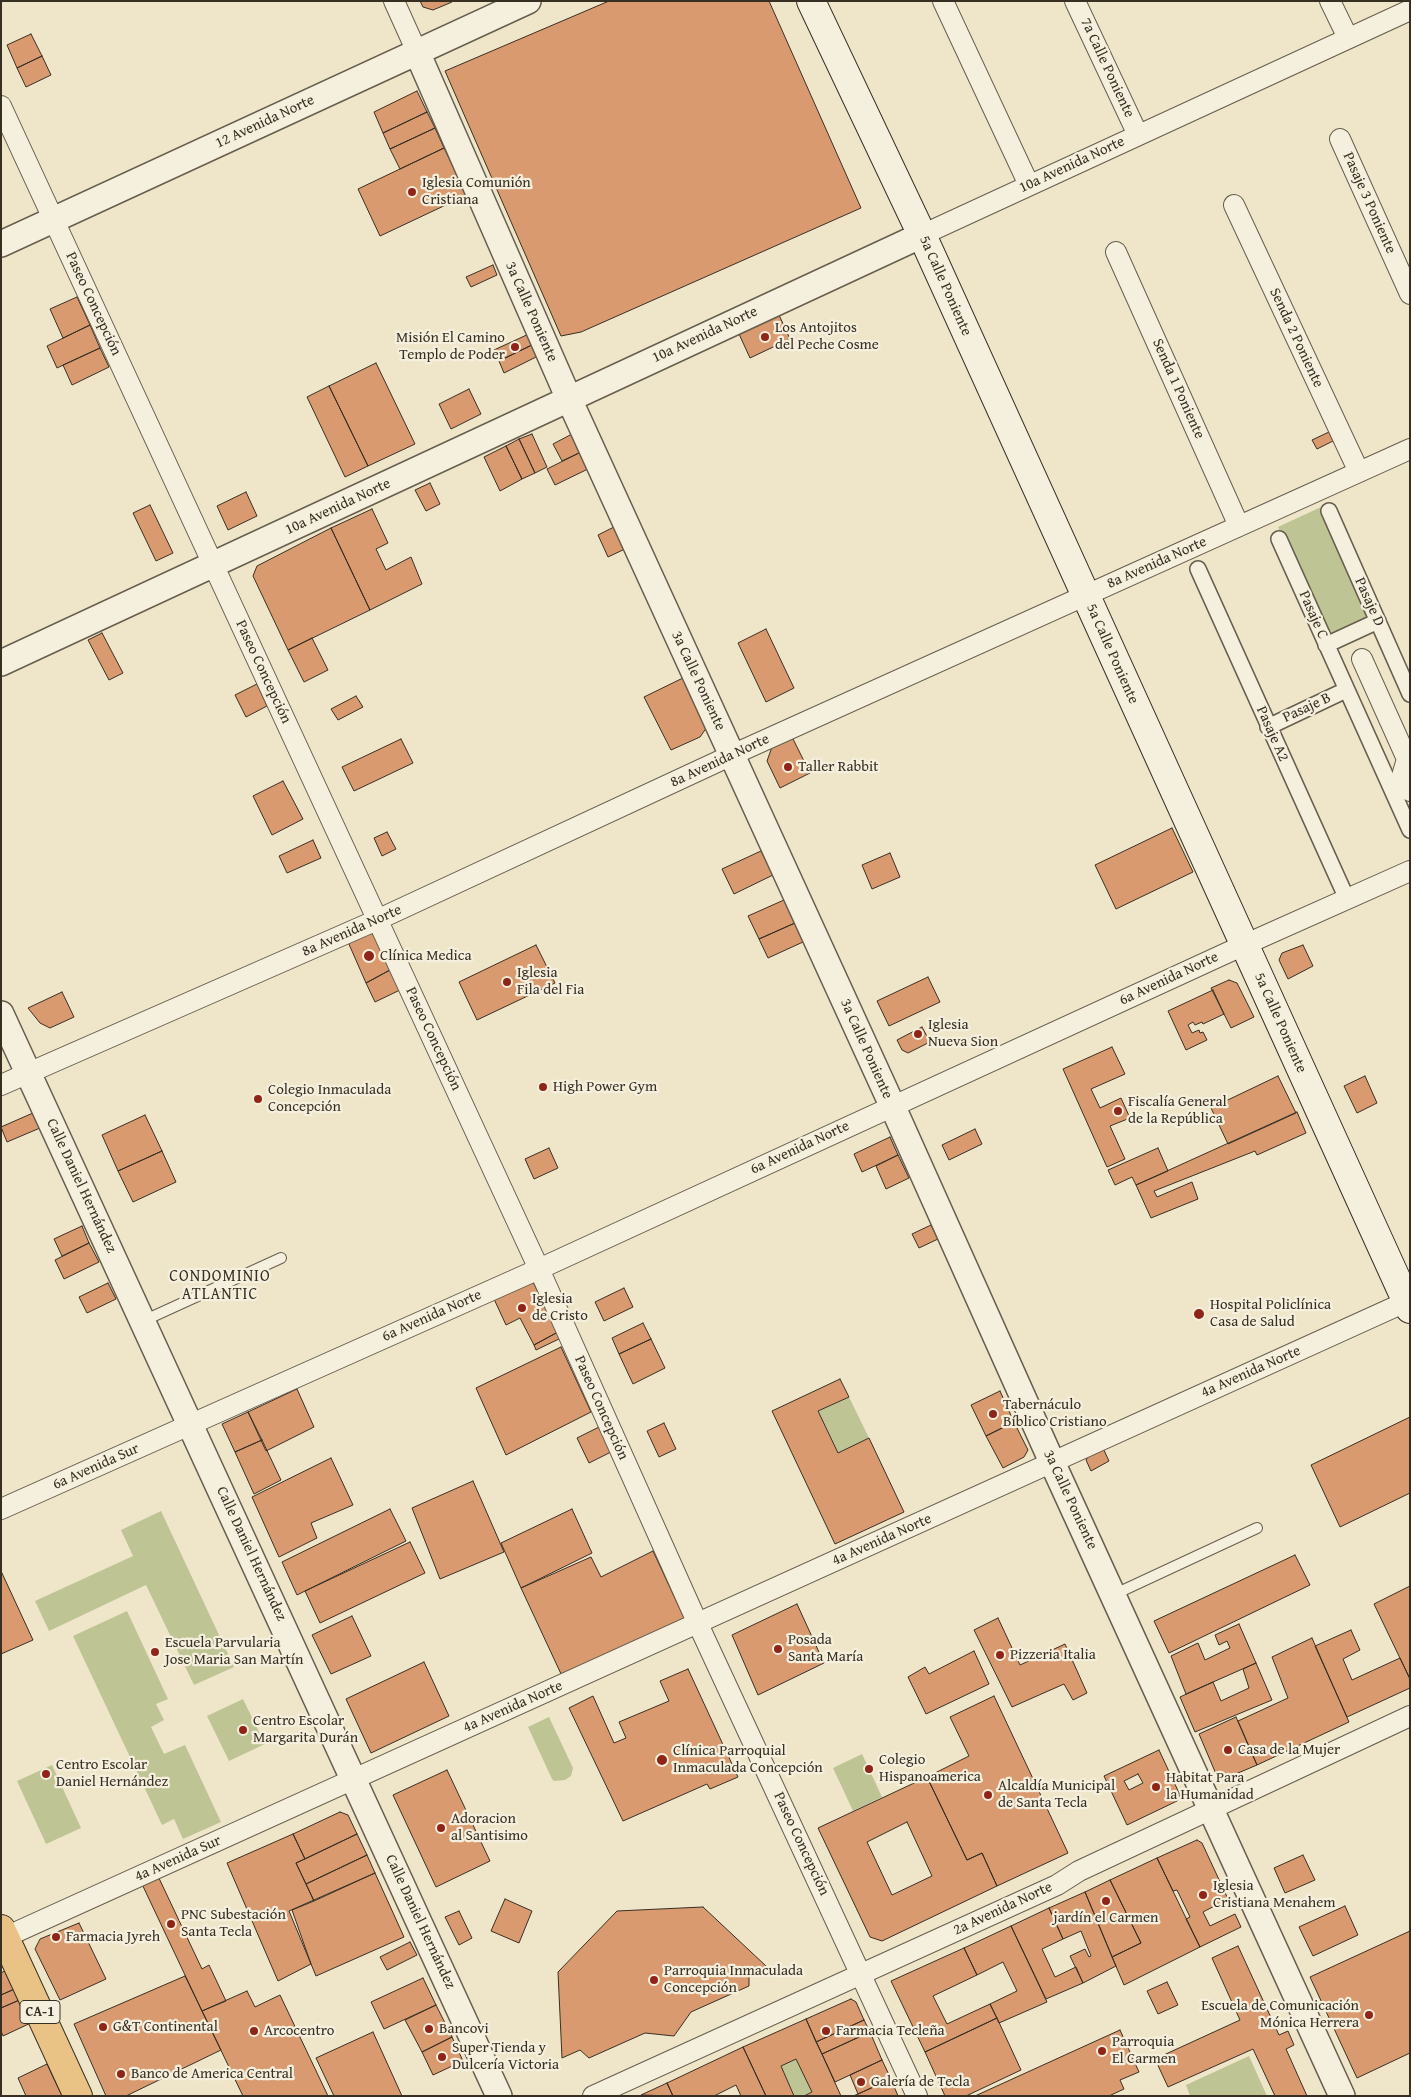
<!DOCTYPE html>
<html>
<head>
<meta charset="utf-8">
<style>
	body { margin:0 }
	#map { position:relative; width:1411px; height:2097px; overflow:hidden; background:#efe6ca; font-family:"Gentium Book Plus",serif }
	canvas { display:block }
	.frame { position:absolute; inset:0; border:2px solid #382f23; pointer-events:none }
</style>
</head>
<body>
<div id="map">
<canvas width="1411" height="2097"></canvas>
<div class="frame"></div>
</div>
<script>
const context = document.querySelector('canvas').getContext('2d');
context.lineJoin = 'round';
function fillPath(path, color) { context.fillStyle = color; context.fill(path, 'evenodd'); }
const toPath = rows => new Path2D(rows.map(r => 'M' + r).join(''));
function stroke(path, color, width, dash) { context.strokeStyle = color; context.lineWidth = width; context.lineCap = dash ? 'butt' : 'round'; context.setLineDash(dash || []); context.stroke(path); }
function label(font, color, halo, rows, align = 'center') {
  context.font = font + ' "Gentium Book Plus",serif'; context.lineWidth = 4.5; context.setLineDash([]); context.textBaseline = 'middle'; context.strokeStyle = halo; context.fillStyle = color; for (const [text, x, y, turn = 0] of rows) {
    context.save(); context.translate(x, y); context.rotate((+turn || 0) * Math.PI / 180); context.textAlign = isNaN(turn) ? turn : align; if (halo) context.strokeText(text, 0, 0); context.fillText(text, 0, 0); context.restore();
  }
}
const green = toPath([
	[1321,507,1370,616,1327,636,1278,527],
	[849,1397,869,1438,838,1453,818,1411],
	[161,1511,234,1667,194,1685,146,1585,49,1631,35,1601,133,1556,121,1530],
	[127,1611,168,1699,156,1704,164,1720,151,1727,164,1754,185,1745,221,1822,183,1839,174,1819,162,1825,73,1636],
	[243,1699,265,1744,229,1761,207,1716],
	[549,1717,573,1768,571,1776,565,1780,554,1781,552,1779,528,1727],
	[862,1754,882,1797,853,1811,833,1768],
	[52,1765,81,1828,46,1844,17,1781],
	[1249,2056,1267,2096,1190,2096,1186,2085],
	[796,2059,812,2092,804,2096,794,2096,781,2066]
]);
const building = toPath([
	[420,1,452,1,452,2,433,10,423,7,420,1],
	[609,1,769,1,861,208,581,332,561,336,445,71,609,1],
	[31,34,42,56,17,68,7,45,31,34],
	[42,56,51,75,26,87,17,68,42,56],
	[417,91,427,112,383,133,374,112,417,91],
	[427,112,435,128,390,149,383,133,427,112],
	[435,128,444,148,400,169,390,149,435,128],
	[444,148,467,195,380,236,358,189,444,148],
	[493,265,497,275,471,287,466,277,493,265],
	[77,297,90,325,63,338,50,309,77,297],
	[779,315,790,339,750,358,739,334,779,315],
	[90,325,100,348,57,368,47,346,90,325],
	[531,333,536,343,499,361,494,350,531,333],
	[536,343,542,354,504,373,499,361,536,343],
	[100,348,109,367,72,385,63,365,100,348],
	[376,363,415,444,368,466,329,386,376,363],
	[329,386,368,466,345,477,307,397,329,386],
	[469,389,481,414,451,429,439,404,469,389],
	[1329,432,1333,441,1317,449,1312,440,1329,432],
	[532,434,547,467,535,473,519,439,532,434],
	[572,434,581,452,562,461,553,444,572,434],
	[519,439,535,473,522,479,506,446,519,439],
	[506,446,522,479,500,491,484,457,506,446],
	[581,452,590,468,555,485,547,469,581,452],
	[430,483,440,504,426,511,415,490,430,483],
	[246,492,257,516,228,530,217,506,246,492],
	[150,505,173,553,156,561,133,513,150,505],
	[372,509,388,543,376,549,386,570,411,557,422,584,370,610,331,528,372,509],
	[616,526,627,548,608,557,598,535,616,526],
	[331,528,370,610,288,650,253,576,257,566,331,528],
	[766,629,794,688,766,702,738,643,766,629],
	[102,633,123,673,109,680,88,640,102,633],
	[312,638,328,670,304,682,288,650,312,638],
	[685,677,707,727,700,737,671,750,644,697,685,677],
	[257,684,267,706,246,717,235,695,257,684],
	[356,696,363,707,338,720,331,709,356,696],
	[792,737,810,773,780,788,767,761,772,747,792,737],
	[401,739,413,763,354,791,342,767,401,739],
	[283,781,303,819,272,835,253,796,283,781],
	[1172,828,1193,872,1116,909,1095,865,1172,828],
	[387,832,396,849,382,856,374,838,387,832],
	[313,840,321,858,287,873,279,856,313,840],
	[761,851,773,875,734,894,722,869,761,851],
	[890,853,900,877,872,889,862,865,890,853],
	[784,900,795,923,759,939,748,916,784,900],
	[795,923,803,942,768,958,759,939,795,923],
	[371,933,375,937,390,970,366,983,348,942,371,933],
	[536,945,555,983,477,1020,459,982,536,945],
	[1303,945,1313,966,1288,979,1279,960,1282,953,1303,945],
	[390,970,400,990,375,1002,366,983,390,970],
	[928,977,940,1002,889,1026,877,1001,928,977],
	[1229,980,1237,983,1254,1017,1231,1028,1211,988,1229,980],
	[1213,990,1224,1014,1203,1024,1202,1022,1195,1025,1193,1022,1188,1025,1192,1033,1199,1030,1200,1033,1203,1032,1207,1040,1186,1050,1168,1011,1213,990],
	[62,992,74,1017,50,1028,40,1023,28,1008,62,992],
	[922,1027,930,1042,908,1053,902,1050,897,1040,922,1027],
	[1112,1047,1125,1074,1091,1089,1100,1108,1121,1098,1130,1118,1110,1126,1125,1159,1107,1167,1063,1069,1112,1047],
	[1278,1076,1296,1113,1228,1144,1211,1108,1278,1076],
	[1365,1076,1377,1103,1357,1113,1344,1086,1365,1076],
	[1297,1112,1306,1133,1257,1155,1255,1151,1154,1191,1157,1197,1192,1182,1198,1199,1151,1218,1136,1185,1297,1112],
	[33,1113,40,1128,7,1142,1,1127,33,1113],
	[145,1115,162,1151,118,1171,102,1135,145,1115],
	[975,1129,982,1144,949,1160,942,1145,975,1129],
	[890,1137,898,1155,862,1172,854,1154,890,1137],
	[549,1148,558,1168,534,1179,525,1159,549,1148],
	[1158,1148,1168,1171,1136,1185,1132,1177,1115,1185,1108,1170,1158,1148],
	[162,1151,176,1182,133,1202,118,1171,162,1151],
	[898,1155,909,1178,886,1189,876,1166,898,1155],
	[931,1225,938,1239,919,1248,912,1234,931,1225],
	[82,1226,89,1243,62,1256,54,1239,82,1226],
	[89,1243,99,1262,64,1279,55,1260,89,1243],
	[532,1280,558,1332,534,1345,520,1318,506,1325,494,1299,532,1280],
	[108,1283,116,1299,87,1313,79,1297,108,1283],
	[624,1288,633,1307,604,1321,595,1302,624,1288],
	[643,1323,651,1339,619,1354,612,1338,643,1323],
	[558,1332,561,1338,536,1350,534,1345,558,1332],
	[651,1339,665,1368,633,1384,619,1354,651,1339],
	[561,1347,591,1412,506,1455,476,1388,561,1347],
	[840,1379,849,1397,818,1411,838,1453,869,1438,904,1512,835,1544,772,1411,840,1379],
	[297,1389,314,1427,266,1451,248,1412,297,1389],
	[1000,1391,1014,1422,986,1436,971,1405,1000,1391],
	[248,1412,262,1440,235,1452,222,1424,248,1412],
	[1410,1417,1410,1493,1340,1527,1311,1465,1410,1417],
	[1014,1422,1028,1450,1024,1457,1003,1468,986,1436,1014,1422],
	[664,1423,676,1449,659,1457,647,1431,664,1423],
	[599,1427,611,1452,589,1463,577,1438,599,1427],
	[262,1440,281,1480,254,1494,235,1452,262,1440],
	[1102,1446,1109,1461,1091,1471,1086,1460,1092,1450,1102,1446],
	[331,1458,353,1505,311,1523,317,1538,279,1557,252,1497,331,1458],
	[473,1481,504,1552,440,1579,412,1508,473,1481],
	[390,1509,406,1541,297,1595,282,1562,390,1509],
	[572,1509,592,1553,521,1588,501,1543,572,1509],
	[410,1542,425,1573,320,1623,305,1591,410,1542],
	[653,1551,685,1620,562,1676,521,1588,591,1557,601,1577,653,1551],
	[1295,1555,1310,1585,1169,1653,1154,1621,1295,1555],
	[1,1571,33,1640,1,1654,1,1571],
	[1410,1586,1410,1679,1374,1604,1410,1586],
	[797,1604,824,1663,758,1695,732,1635,797,1604],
	[352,1616,371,1656,331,1674,312,1635,352,1616],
	[998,1618,1020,1665,1065,1644,1087,1693,1073,1700,1064,1684,1012,1707,974,1630,998,1618],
	[1239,1624,1256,1663,1186,1694,1171,1656,1198,1643,1205,1660,1230,1648,1227,1641,1219,1645,1215,1635,1239,1624],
	[1351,1630,1360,1650,1343,1659,1352,1680,1400,1658,1410,1679,1410,1688,1347,1717,1315,1646,1351,1630],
	[1312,1638,1349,1722,1257,1765,1238,1721,1288,1698,1272,1657,1312,1638],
	[974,1651,989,1684,926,1714,908,1677,925,1667,929,1674,974,1651],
	[424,1662,449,1716,371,1753,346,1699,424,1662],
	[1256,1663,1272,1700,1195,1732,1180,1697,1213,1682,1221,1701,1249,1688,1243,1669,1256,1663],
	[688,1669,738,1777,710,1789,707,1784,623,1821,569,1708,593,1696,614,1743,626,1738,619,1722,669,1701,660,1681,688,1669],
	[994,1696,1068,1853,997,1886,982,1853,967,1860,927,1777,969,1756,950,1717,994,1696],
	[1236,1717,1257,1765,1219,1781,1199,1734,1236,1717],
	[1159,1750,1180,1795,1177,1801,1127,1825,1104,1776,1159,1750],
	[1138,1774,1143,1783,1129,1790,1124,1781,1138,1774],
	[447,1770,490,1861,436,1887,393,1795,447,1770],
	[927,1777,967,1860,982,1853,997,1886,882,1941,870,1937,818,1828,927,1777],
	[907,1822,932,1876,892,1895,867,1842,907,1822],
	[340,1812,348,1815,357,1834,305,1859,293,1834,340,1812],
	[293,1834,305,1859,296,1863,314,1901,292,1910,311,1964,278,1981,227,1863,293,1834],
	[357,1834,367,1855,306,1884,296,1863,357,1834],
	[1197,1840,1202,1843,1228,1899,1203,1912,1210,1926,1235,1914,1241,1927,1200,1947,1186,1919,1190,1917,1177,1890,1173,1891,1157,1858,1197,1840],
	[367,1855,375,1873,314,1901,306,1884,367,1855],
	[1303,1855,1315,1880,1285,1893,1274,1868,1303,1855],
	[1157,1858,1200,1947,1124,1985,1112,1957,1141,1943,1110,1880,1157,1858],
	[375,1873,404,1937,316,1976,289,1911,375,1873],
	[157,1874,202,1969,209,1965,226,2001,202,2011,141,1882,157,1874],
	[1110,1880,1141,1943,1112,1957,1085,1892,1110,1880],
	[1085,1892,1116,1966,1083,1983,1070,1956,1085,1949,1089,1957,1091,1956,1081,1931,1063,1939,1049,1908,1085,1892],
	[505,1899,532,1911,519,1943,491,1931,505,1899],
	[1345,1906,1358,1935,1313,1956,1299,1927,1345,1906],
	[703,1907,766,1966,749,1973,749,1986,691,2012,674,2036,645,2033,589,2058,580,2050,562,2058,558,1972,617,1911,703,1907],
	[1049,1908,1063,1939,1042,1949,1055,1977,1076,1967,1083,1983,1046,1999,1011,1926,1049,1908],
	[459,1911,472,1938,459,1945,445,1917,459,1911],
	[79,1923,106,1979,60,2000,35,1949,40,1939,79,1923],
	[1011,1926,1047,2002,999,2023,990,2004,1017,1991,1003,1962,977,1975,964,1948,1011,1926],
	[1410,1931,1410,2053,1357,2078,1310,1977,1410,1931],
	[410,1942,417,1955,387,1970,380,1957,410,1942],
	[1238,1946,1279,2035,1288,2031,1294,2045,1286,2049,1307,2096,1275,2096,1253,2049,1168,2087,1155,2059,1240,2020,1212,1958,1238,1946],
	[964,1948,977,1975,933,1996,947,2024,990,2004,997,2018,925,2052,891,1981,964,1948],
	[10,1968,19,1987,1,1995,1,1973,10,1968],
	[185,1976,221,2050,126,2096,106,2096,74,2024,185,1976],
	[423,1978,436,2005,384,2029,371,2002,423,1978],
	[1167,1982,1178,2005,1158,2014,1147,1991,1167,1982],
	[19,1987,24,1998,1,2008,1,1995,19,1987],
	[247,1991,255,2007,280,1995,328,2096,243,2096,202,2011,247,1991],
	[24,1998,35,2021,3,2036,1,2031,1,2008,24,1998],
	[851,1999,856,2002,864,2020,816,2042,806,2019,851,1999],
	[436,2005,452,2037,422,2052,405,2020,436,2005],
	[997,2018,1021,2070,966,2096,945,2096,925,2052,997,2018],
	[806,2019,841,2096,804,2096,812,2092,796,2059,781,2066,794,2096,766,2096,743,2047,806,2019],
	[864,2020,870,2032,822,2054,816,2042,864,2020],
	[1120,2030,1139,2072,1120,2080,1124,2089,1109,2096,975,2096,1120,2030],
	[373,2032,402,2096,334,2096,316,2058,373,2032],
	[870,2032,882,2060,835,2082,822,2054,870,2032],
	[452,2037,463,2061,433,2075,422,2052,452,2037],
	[743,2047,766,2096,741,2096,736,2085,714,2096,673,2096,667,2083,743,2047],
	[882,2060,891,2079,858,2094,850,2075,882,2060],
	[47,2064,62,2096,26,2096,18,2078,47,2064],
	[891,2079,898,2096,853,2096,858,2094,891,2079],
	[667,2083,673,2096,641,2095,667,2083]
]);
const service = toPath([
	[143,1321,281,1258],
	[1113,1595,1257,1528]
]);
const pedestrian = toPath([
	[1329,511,1410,694],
	[1279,539,1410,830],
	[1198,569,1347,899],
	[1326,645,1378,621],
	[1268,727,1346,690]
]);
const minor = toPath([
	[394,1,417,52],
	[943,1,1029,185],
	[1075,1,1138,135],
	[1330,1,1348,38],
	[1,106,539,1269,698,1624,917,2096],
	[1340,139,1410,294],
	[1234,205,1359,472],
	[922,235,1410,10],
	[1116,252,1239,526],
	[1362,659,1407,759,1402,776,1410,791],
	[1,1085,377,920,732,755,1410,449],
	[1,1509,539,1269,1244,945,1410,871],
	[1,1939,1410,1300],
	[593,2096,1057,1885,1079,1871,1410,1716]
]);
const tertiary = toPath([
	[417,52,569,399,892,1105,1052,1462,1342,2096],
	[1,244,528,1],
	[1,663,922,235],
	[1,1014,499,2096]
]);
const secondary = toPath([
	[811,1,922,235,1410,1309]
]);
const primary = toPath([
	[1,1929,78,2096]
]);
const markers = [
	[412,192,5,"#8f2418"],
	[765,337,5,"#8f2418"],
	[515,347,5,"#8f2418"],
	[788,767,5,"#8f2418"],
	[369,956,6,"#8f2418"],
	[507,982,5,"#8f2418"],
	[918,1034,5,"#8f2418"],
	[543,1087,5,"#8f2418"],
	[258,1099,5,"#8f2418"],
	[1118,1111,5,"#8f2418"],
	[522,1308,5,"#8f2418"],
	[1199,1314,6,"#8f2418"],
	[993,1414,5,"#8f2418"],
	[778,1649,5,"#8f2418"],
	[155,1652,5,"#8f2418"],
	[1000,1655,5,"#8f2418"],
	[243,1730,5,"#8f2418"],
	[1228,1750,5,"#8f2418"],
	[662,1760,6,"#8f2418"],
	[869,1769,5,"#8f2418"],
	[46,1774,5,"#8f2418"],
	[1156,1787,5,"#8f2418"],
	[988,1795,5,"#8f2418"],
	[441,1828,5,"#8f2418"],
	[1203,1895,5,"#8f2418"],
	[1106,1901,5,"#8f2418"],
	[171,1924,5,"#8f2418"],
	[56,1937,5,"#8f2418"],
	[654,1980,5,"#8f2418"],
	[1369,2015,5,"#8f2418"],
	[103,2027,5,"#8f2418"],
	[429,2029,5,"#8f2418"],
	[254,2031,5,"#8f2418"],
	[826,2031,5,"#8f2418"],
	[1102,2051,5,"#8f2418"],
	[442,2057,5,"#8f2418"],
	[121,2074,5,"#8f2418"],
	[861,2082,5,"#8f2418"]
];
const shields = [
	[40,2012,40]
];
const shieldNames = [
	["CA-1",40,2012]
];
const streetNames = [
	["7a Calle Poniente",1107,68,65],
	["12 Avenida Norte",265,122,-25],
	["10a Avenida Norte",1072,165,-25],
	["Pasaje 3 Poniente",1369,203,66],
	["5a Calle Poniente",945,286,66],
	["Paseo Concepción",93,304,65],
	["3a Calle Poniente",531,312,66],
	["10a Avenida Norte",705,335,-25],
	["Senda 2 Poniente",1296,338,65],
	["Senda 1 Poniente",1178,389,66],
	["10a Avenida Norte",338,507,-25],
	["8a Avenida Norte",1157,563,-24],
	["Pasaje D",1369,602,66],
	["Pasaje C",1313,615,66],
	["5a Calle Poniente",1112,654,66],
	["Paseo Concepción",263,672,65],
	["3a Calle Poniente",698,681,65],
	["Pasaje B",1307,708,-25],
	["Pasaje A2",1272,734,66],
	["8a Avenida Norte",720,761,-25],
	["8a Avenida Norte",352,931,-24],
	["6a Avenida Norte",1169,979,-25],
	["5a Calle Poniente",1280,1023,66],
	["Paseo Concepción",433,1039,65],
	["3a Calle Poniente",866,1049,66],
	["6a Avenida Norte",800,1148,-25],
	["Calle Daniel Hernández",81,1186,65],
	["6a Avenida Norte",432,1316,-24],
	["4a Avenida Norte",1251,1372,-24],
	["Paseo Concepción",601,1408,66],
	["6a Avenida Sur",96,1467,-24],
	["3a Calle Poniente",1070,1500,65],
	["4a Avenida Norte",882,1540,-24],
	["Calle Daniel Hernández",251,1554,65],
	["4a Avenida Norte",513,1707,-24],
	["Paseo Concepción",801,1844,65],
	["4a Avenida Sur",178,1859,-24],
	["2a Avenida Norte",1003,1909,-25],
	["Calle Daniel Hernández",420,1922,65]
];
const poiNames = [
	["Iglesia Comunión",422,183],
	["Cristiana",422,200],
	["Los Antojitos",775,328],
	["del Peche Cosme",775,345],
	["Misión El Camino",505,338,"right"],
	["Templo de Poder",505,355,"right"],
	["Taller Rabbit",798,767],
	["Clínica Medica",380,956],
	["Iglesia",517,973],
	["Fila del Fia",517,990],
	["Iglesia",928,1025],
	["Nueva Sion",928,1042],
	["High Power Gym",553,1087],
	["Colegio Inmaculada",268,1090],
	["Concepción",268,1107],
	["Fiscalía General",1128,1102],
	["de la República",1128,1119],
	["Iglesia",532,1299],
	["de Cristo",532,1316],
	["Hospital Policlínica",1210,1305],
	["Casa de Salud",1210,1322],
	["Tabernáculo",1003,1405],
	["Bíblico Cristiano",1003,1422],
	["Posada",788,1640],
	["Santa María",788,1657],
	["Escuela Parvularia",165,1643],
	["Jose Maria San Martín",165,1660],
	["Pizzeria Italia",1010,1655],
	["Centro Escolar",253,1721],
	["Margarita Durán",253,1738],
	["Casa de la Mujer",1238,1750],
	["Clínica Parroquial",673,1751],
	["Inmaculada Concepción",673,1768],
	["Colegio",879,1760],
	["Hispanoamerica",879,1777],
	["Centro Escolar",56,1765],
	["Daniel Hernández",56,1782],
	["Habitat Para",1166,1778],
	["la Humanidad",1166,1795],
	["Alcaldía Municipal",998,1786],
	["de Santa Tecla",998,1803],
	["Adoracion",451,1819],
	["al Santisimo",451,1836],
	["Iglesia",1213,1886],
	["Cristiana Menahem",1213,1903],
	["PNC Subestación",181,1915],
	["Santa Tecla",181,1932],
	["jardín el Carmen",1106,1918,"center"],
	["Farmacia Jyreh",66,1937],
	["Parroquia Inmaculada",664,1971],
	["Concepción",664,1988],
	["Escuela de Comunicación",1359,2006,"right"],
	["Mónica Herrera",1359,2023,"right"],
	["G&T Continental",113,2027],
	["Bancovi",439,2029],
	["Arcocentro",264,2031],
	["Farmacia Tecleña",836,2031],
	["Parroquia",1112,2042],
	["El Carmen",1112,2059],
	["Super Tienda y",452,2048],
	["Dulcería Victoria",452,2065],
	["Banco de America Central",131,2074],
	["Galería de Tecla",871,2082]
];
const neighbourhoodNames = [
	["CONDOMINIO",220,1277],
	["ATLANTIC",220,1295]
];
fillPath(green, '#bec494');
fillPath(building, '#da9a70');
stroke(building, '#382f23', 1);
stroke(service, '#665d4d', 12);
stroke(pedestrian, '#665d4d', 18);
stroke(minor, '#665d4d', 22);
stroke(tertiary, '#665d4d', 28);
stroke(secondary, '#382f23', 30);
stroke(primary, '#382f23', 30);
stroke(service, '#f5efdd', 10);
stroke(pedestrian, '#f5efdd', 15);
stroke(minor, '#f5efdd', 20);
stroke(tertiary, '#f5efdd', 25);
stroke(secondary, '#f5efdd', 28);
stroke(primary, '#e8c385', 28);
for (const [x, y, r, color] of markers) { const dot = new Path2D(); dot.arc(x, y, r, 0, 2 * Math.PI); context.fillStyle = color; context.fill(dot); stroke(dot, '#f5efdd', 2); }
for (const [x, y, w] of shields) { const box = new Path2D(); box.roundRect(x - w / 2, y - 11.5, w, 23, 4); context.fillStyle = '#f5efdd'; context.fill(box); stroke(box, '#382f23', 1); }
label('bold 14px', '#382f23', null, shieldNames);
label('15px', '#382f23', '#f5efdd', streetNames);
label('15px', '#382f23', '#f5efdd', poiNames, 'left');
context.letterSpacing = '1px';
label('16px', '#382f23', '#f5efdd', neighbourhoodNames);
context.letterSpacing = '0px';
</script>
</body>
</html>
